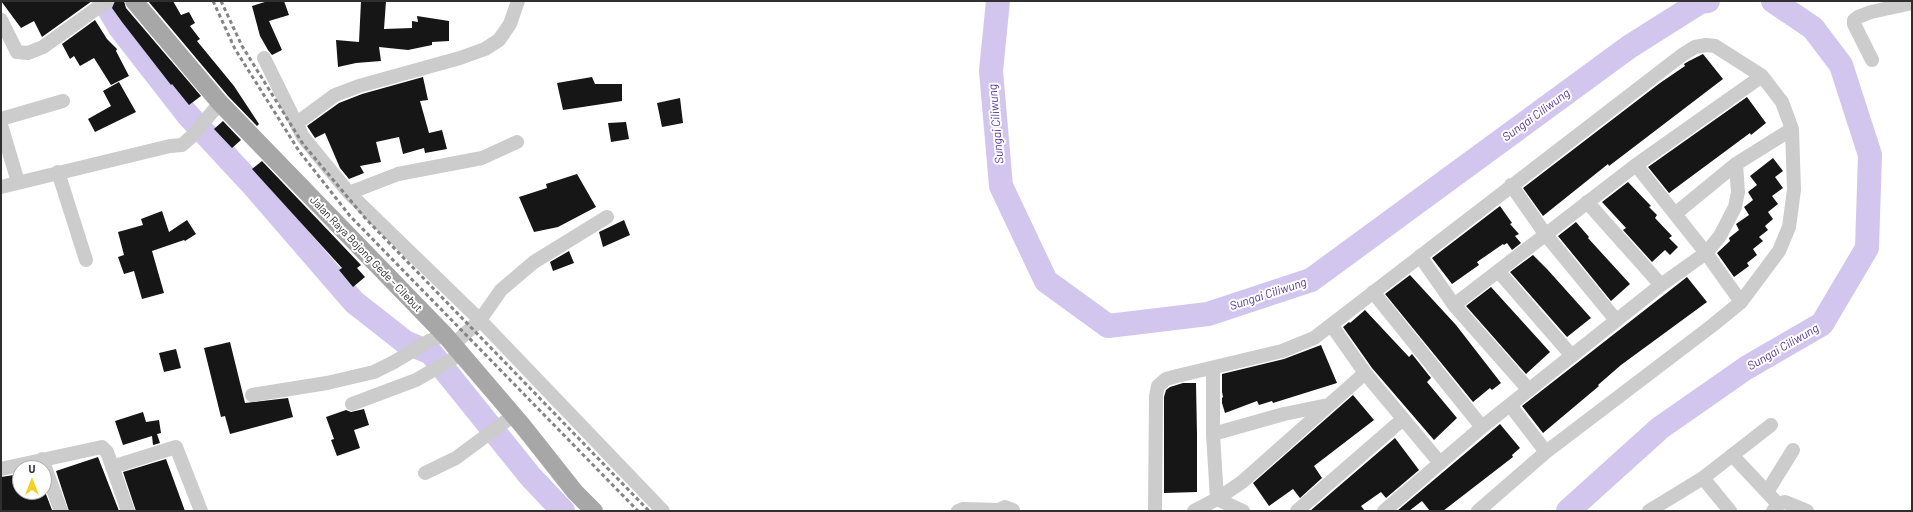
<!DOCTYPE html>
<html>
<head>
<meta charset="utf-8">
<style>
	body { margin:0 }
	#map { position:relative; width:1913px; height:512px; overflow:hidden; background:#fff; font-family:Barlow,sans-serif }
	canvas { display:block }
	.frame { position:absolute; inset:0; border:2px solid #2f2f2f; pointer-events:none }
	.north { position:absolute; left:12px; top:460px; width:40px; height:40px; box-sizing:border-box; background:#fff; border:1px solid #acacac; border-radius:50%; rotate:0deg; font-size:11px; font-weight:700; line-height:16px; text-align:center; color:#2f2f2f }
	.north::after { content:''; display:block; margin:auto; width:14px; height:18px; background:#f3d124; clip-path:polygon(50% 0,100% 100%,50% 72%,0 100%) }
</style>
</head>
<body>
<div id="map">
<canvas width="1913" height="512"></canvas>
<div class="frame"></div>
<div class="north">U</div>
</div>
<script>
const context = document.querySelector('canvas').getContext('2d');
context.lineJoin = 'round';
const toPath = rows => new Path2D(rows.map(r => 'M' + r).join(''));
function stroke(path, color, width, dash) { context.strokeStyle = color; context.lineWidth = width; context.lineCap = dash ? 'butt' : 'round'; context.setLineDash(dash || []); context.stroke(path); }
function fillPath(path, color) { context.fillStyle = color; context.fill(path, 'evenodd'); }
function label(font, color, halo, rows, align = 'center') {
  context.font = font + ' Barlow,sans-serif'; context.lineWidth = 4; context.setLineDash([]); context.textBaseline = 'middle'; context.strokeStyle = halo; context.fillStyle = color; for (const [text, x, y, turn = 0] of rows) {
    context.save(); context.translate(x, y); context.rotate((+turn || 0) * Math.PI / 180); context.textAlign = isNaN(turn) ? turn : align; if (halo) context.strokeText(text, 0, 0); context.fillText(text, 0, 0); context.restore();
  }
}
const river = toPath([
	[104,1,120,28,187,114,251,183,354,302,405,342,431,353,530,476,563,511],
	[998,1,991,71,1001,186,1046,281,1108,326,1208,314,1311,280,1629,47,1700,2,1708,1],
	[1568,511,1660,428,1746,368,1822,324,1867,248,1870,155,1841,65,1813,28,1773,1]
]);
const building = toPath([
	[1,1,92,1,42,37,34,21,21,28],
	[115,1,124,1,126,8,201,96,189,105,172,84,171,85,122,22,112,8],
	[148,1,173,1,181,15,189,12,195,23,190,26,200,39,197,41,234,86,259,124,257,126,228,96],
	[268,1,284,1,289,15,269,21,282,50,272,55,268,50,260,36,252,6],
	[361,1,386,1,384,29,412,28,412,21,418,22,417,16,449,21,449,41,432,42,432,45,408,50,379,47,381,61,356,63,338,67,336,40,359,42],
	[95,20,107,39,117,49,116,51,129,76,111,85,94,58,80,66,74,56,70,59,62,44],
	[1703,54,1723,79,1609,166,1608,164,1543,216,1523,188,1660,83,1685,66,1684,64,1689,61],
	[423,77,428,100,420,101,429,133,442,130,447,149,425,153,424,148,403,154,399,137,376,142,381,162,360,166,364,173,349,179,340,168,325,133,315,138,307,126,339,103,362,94],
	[592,77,595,84,622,84,622,101,563,110,557,83],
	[119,82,136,112,95,132,88,119,111,106,103,91],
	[1747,97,1766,123,1751,135,1750,133,1669,193,1648,167],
	[680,98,683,123,662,127,657,103],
	[223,121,241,140,232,148,214,129],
	[626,122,629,139,611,142,608,123],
	[1773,158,1783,171,1775,177,1783,188,1772,196,1778,204,1768,212,1773,219,1765,226,1768,230,1759,237,1763,241,1753,249,1757,255,1747,263,1749,266,1734,277,1717,253,1730,241,1729,238,1739,230,1736,224,1749,215,1744,207,1753,200,1748,192,1757,185,1750,176],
	[262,161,361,265,357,268,365,277,353,287,339,270,342,268,252,169],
	[577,174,596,207,558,227,534,232,519,197,547,188,546,184],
	[1628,182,1651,206,1649,207,1657,215,1655,218,1672,236,1669,238,1678,247,1670,255,1665,250,1652,262,1623,230,1626,228,1602,202],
	[1500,206,1512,223,1510,224,1519,234,1515,236,1521,243,1512,250,1507,243,1504,245,1503,244,1477,262,1479,265,1452,284,1432,258],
	[162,211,169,232,187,220,196,234,185,241,184,240,152,251,164,293,142,299,134,271,124,274,118,257,124,255,118,232,143,225,141,219],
	[624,220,630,235,603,247,599,232],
	[1576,222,1589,237,1588,238,1630,284,1611,301,1558,236],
	[569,251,574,263,553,271,550,262],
	[1533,255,1547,269,1591,318,1567,337,1510,272],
	[1410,275,1456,325,1501,383,1492,390,1490,388,1473,402,1385,294],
	[1687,277,1707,302,1621,365,1598,385,1599,386,1543,433,1522,406],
	[1491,287,1550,352,1526,374,1466,306],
	[1365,310,1409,357,1412,354,1431,378,1427,382,1457,418,1434,440,1372,368,1343,327,1349,322,1350,323],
	[230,342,245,403,288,398,293,417,230,434,225,416,221,417,204,348],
	[1321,345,1337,383,1273,403,1272,401,1259,405,1257,401,1225,413,1222,403,1222,398,1223,397,1222,392,1222,374,1284,359],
	[176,349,181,368,164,372,159,353],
	[1183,383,1196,383,1197,434,1197,492,1164,493,1164,397,1166,390,1170,387],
	[1353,395,1374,420,1314,466,1322,478,1300,498,1293,489,1269,506,1253,483],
	[364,409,369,425,354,430,360,448,337,456,331,440,334,439,326,417,346,410,351,412],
	[143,412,146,422,159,420,161,433,157,434,160,443,153,445,152,436,123,445,115,421],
	[1500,424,1520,448,1512,455,1513,457,1443,511,1430,511,1422,501,1409,511,1397,511],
	[1395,438,1419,470,1386,498,1381,492,1361,506,1365,511,1310,511],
	[98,457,119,511,69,511,56,471],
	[166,459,185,511,136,511,123,472],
	[14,475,14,477,20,475,20,492,44,492,44,489,52,510,1,511,1,477]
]);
const minor = toPath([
	[1,20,17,52,28,53,43,47,107,1],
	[264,58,303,137,349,193,480,320,663,511],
	[1872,60,1854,24,1854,20,1858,17,1871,12,1912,3],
	[1,119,63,101],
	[297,123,335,95,359,86,460,58,485,49,499,40,510,24,518,1],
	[1,125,18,182],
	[1636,165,1706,253,1741,302],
	[58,172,86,260],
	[1511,185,1546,235,1616,320],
	[1,187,170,146,182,145,191,137,220,103],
	[349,193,398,174,482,158,517,142],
	[1587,202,1661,285],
	[1675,214,1736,164,1792,129],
	[1420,256,1454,305,1529,390],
	[1499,272,1572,356],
	[1373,292,1482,427],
	[1454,305,1636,165,1762,76],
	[1332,326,1365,373,1440,463],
	[453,345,480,320,501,290,534,262,607,217],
	[1213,368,1213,434],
	[252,395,327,383,374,372,394,362,429,341,445,335],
	[352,404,416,380,461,354],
	[1510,405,1546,452],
	[1732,455,1778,504],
	[42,459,61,511],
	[112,467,176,447,201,511],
	[1,469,102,447,107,452,128,511],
	[425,473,456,458,514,415],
	[1703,478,1771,425],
	[1767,492,1793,450],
	[958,511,963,509,999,510,1005,507,1013,510],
	[1155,511,1156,396,1158,386,1166,379,1177,376,1282,351,1314,338,1682,55,1695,47,1706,45,1715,46,1762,76,1782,102,1792,129,1794,190,1789,227,1779,251,1741,302,1713,325,1546,452,1478,511],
	[1194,511,1217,499,1242,482,1365,373],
	[1243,511,1217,499,1213,434,1284,414,1328,405],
	[1297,511,1403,419],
	[1384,511,1482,427,1661,285,1706,253,1720,236,1735,207,1738,192,1736,164],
	[1649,511,1703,478,1730,511],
	[1773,511,1778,504,1785,502,1807,511]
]);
const major = toPath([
	[134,1,220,103,445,335,522,425,575,492,594,511]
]);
const rail = toPath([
	[213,1,235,49,299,151,350,216,638,511],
	[221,1,242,46,303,144,366,219,649,511]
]);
const streetNames = [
	["Jalan Raya Bojong Gede - Cilebut",366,254,46]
];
const waterNames = [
	["Sungai Ciliwung",1536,115,-36],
	["Sungai Ciliwung",996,124,-95],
	["Sungai Ciliwung",1268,294,-18],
	["Sungai Ciliwung",1783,347,-30]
];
stroke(river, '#d2c6ef', 24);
fillPath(building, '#161616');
stroke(minor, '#ccc', 14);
stroke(major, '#a7a7a7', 18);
stroke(rail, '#848484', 3, [4, 3]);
label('11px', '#2f2f2f', '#fff', streetNames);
label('italic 12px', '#533698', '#fff', waterNames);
</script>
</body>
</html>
